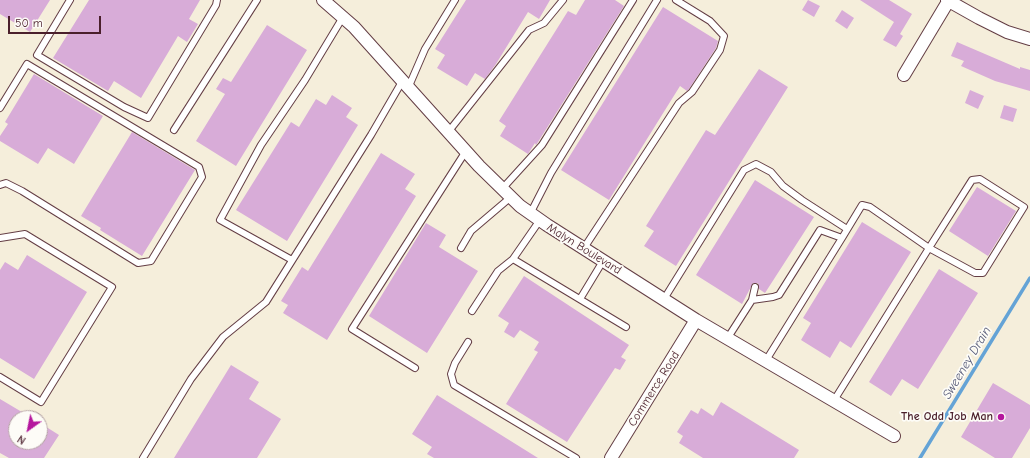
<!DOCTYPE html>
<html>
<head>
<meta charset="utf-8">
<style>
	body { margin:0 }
	#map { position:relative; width:1030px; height:458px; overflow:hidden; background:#f5eedb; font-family:"Comic Neue",sans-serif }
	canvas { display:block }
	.north { position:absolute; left:8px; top:410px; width:40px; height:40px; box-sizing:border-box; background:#fdfcf7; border:1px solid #b5a4a5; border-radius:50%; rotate:213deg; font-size:11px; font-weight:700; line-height:16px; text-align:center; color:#4a1f2b }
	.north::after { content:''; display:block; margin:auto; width:14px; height:18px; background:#b5179e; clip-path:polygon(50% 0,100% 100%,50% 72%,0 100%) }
	.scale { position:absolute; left:8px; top:16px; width:93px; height:18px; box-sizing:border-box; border:2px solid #4a1f2b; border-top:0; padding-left:5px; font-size:12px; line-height:14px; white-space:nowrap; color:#4a1f2b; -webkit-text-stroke:3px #fdfcf7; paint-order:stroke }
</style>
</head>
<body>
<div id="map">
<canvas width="1030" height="458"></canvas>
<div class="north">N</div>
<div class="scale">50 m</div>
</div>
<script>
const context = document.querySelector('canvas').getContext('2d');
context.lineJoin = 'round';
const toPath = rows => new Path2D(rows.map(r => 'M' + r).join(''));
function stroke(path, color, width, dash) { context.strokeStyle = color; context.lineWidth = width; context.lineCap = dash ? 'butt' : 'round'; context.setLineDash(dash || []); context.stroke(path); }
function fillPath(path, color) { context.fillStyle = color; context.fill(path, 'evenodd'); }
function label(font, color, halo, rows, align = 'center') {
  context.font = font + ' "Comic Neue",sans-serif'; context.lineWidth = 3.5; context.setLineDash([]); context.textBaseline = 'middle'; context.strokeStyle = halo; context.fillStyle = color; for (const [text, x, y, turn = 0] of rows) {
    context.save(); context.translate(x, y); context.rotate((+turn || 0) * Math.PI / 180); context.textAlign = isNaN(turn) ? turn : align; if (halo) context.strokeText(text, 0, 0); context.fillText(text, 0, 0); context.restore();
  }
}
const stream = toPath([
	[920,458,1030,278]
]);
const building = toPath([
	[0,0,50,0,30,32,0,14],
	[89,0,200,0,189,19,198,24,187,42,178,36,141,98,114,81,108,91,53,58],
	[466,0,550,0,539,19,528,12,496,64,485,79,475,73,467,86,437,68,445,55,435,49],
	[585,0,615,0,624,6,538,142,536,145,535,143,528,154,500,136,506,126,499,121,568,11,576,15],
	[808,0,820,6,814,17,802,10],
	[860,0,889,0,912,14,900,34,903,36,896,47,883,40,894,22],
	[663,7,718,41,716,48,689,89,687,91,680,86,609,200,561,170],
	[842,10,854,18,847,29,835,21],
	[267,25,307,50,236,166,196,141,225,94,216,89,223,78,231,82],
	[957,42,1020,69,1020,67,1030,70,1030,91,995,81,961,66,964,61,951,56],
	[759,69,788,87,676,266,644,246,654,231,646,226,706,130,715,135],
	[34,74,103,116,74,164,48,148,38,164,0,141,0,136,8,124,5,122],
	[970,90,984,96,978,109,965,103],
	[332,95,352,108,346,117,358,125,287,241,236,210,291,122,299,127,316,99,326,105],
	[1004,105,1017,109,1013,122,1000,118],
	[132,132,195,170,142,256,100,230,101,228,81,216],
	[381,153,415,174,405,189,416,196,327,340,283,313,288,305,281,301,302,267,308,271],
	[755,180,814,217,765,293,759,289,758,283,753,283,742,304,696,275],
	[977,187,1016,211,988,256,949,231],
	[862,222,911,252,851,348,840,341,830,358,801,340,811,323,803,318],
	[426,223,446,235,439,247,478,271,427,353,369,316],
	[27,255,87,292,34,379,0,358,0,270,5,262,18,270],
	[939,269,978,293,918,389,902,379,891,396,869,382],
	[524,276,629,345,621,357,626,360,620,370,615,368,567,442,506,404,538,352,534,350,539,342,520,330,514,338,504,332,509,323,498,316],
	[231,365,259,382,249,399,281,419,257,458,174,458],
	[993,383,1030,405,1030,428,1012,458,995,458,961,437],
	[437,395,538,458,434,458,427,454,432,447,412,434],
	[0,399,32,418,16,418,16,442,40,442,40,423,59,435,44,458,9,458,0,453],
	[721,402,799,450,794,458,703,458,679,443,683,436,677,432,691,410,698,414,701,408,713,416]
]);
const lane = toPath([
	[70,0,37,55,124,107,148,118,216,5,217,0],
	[409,86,425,49,455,0],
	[0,108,27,64,199,167,202,177,151,261,138,263,22,191,6,183,0,185],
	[174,130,257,0],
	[449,131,529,30,544,23,563,0],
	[502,189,542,145,633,0],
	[530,214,551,173,657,0],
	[0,238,25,234,112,287,41,402,0,377],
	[461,248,471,231,511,197],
	[584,248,679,103,692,92,720,50,724,36,710,21,676,0],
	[513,259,626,327],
	[292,260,220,220,261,145,305,80,343,17],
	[580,299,603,261],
	[664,299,744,170,756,164,771,172,783,186,802,200,847,229],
	[752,300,755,287],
	[472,311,498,271,513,259,540,220],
	[727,339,752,300,773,297,779,295,820,230,842,238,765,362],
	[468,342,455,363,451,374,454,385,576,458],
	[415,368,352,329,466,151],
	[833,402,929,248,972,180,980,179,1024,207,983,273,975,273,929,248,870,207,862,205,842,238],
	[143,458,191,379,223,337,266,302,371,135,403,80]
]);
const street = toPath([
	[323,0,354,27,479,166,520,206,547,225,696,320,894,436],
	[947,0,979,18,1007,32,1030,39],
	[904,75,949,0],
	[611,458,696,320]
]);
const markers = [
	[1001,417,4,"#b5179e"]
];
const streetNames = [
	["Malyn Boulevard",584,249,32],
	["Commerce Road",654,389,-58]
];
const poiNames = [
	["The Odd Job Man",993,417]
];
const waterNames = [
	["Sweeney Drain",967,363,-59]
];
stroke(stream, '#64a3d6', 3.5);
fillPath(building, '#d8acd8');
stroke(lane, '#643e45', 8);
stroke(street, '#643e45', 14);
stroke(lane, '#fff', 6);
stroke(street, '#fff', 12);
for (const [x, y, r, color] of markers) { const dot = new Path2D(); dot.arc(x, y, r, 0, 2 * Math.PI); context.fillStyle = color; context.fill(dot); stroke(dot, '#fdfcf7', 1.5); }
label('12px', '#4a1f2b', '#fdfcf7', streetNames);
label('bold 12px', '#4a1f2b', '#fdfcf7', poiNames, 'right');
label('italic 13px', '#565a78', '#fdfcf7', waterNames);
</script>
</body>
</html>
